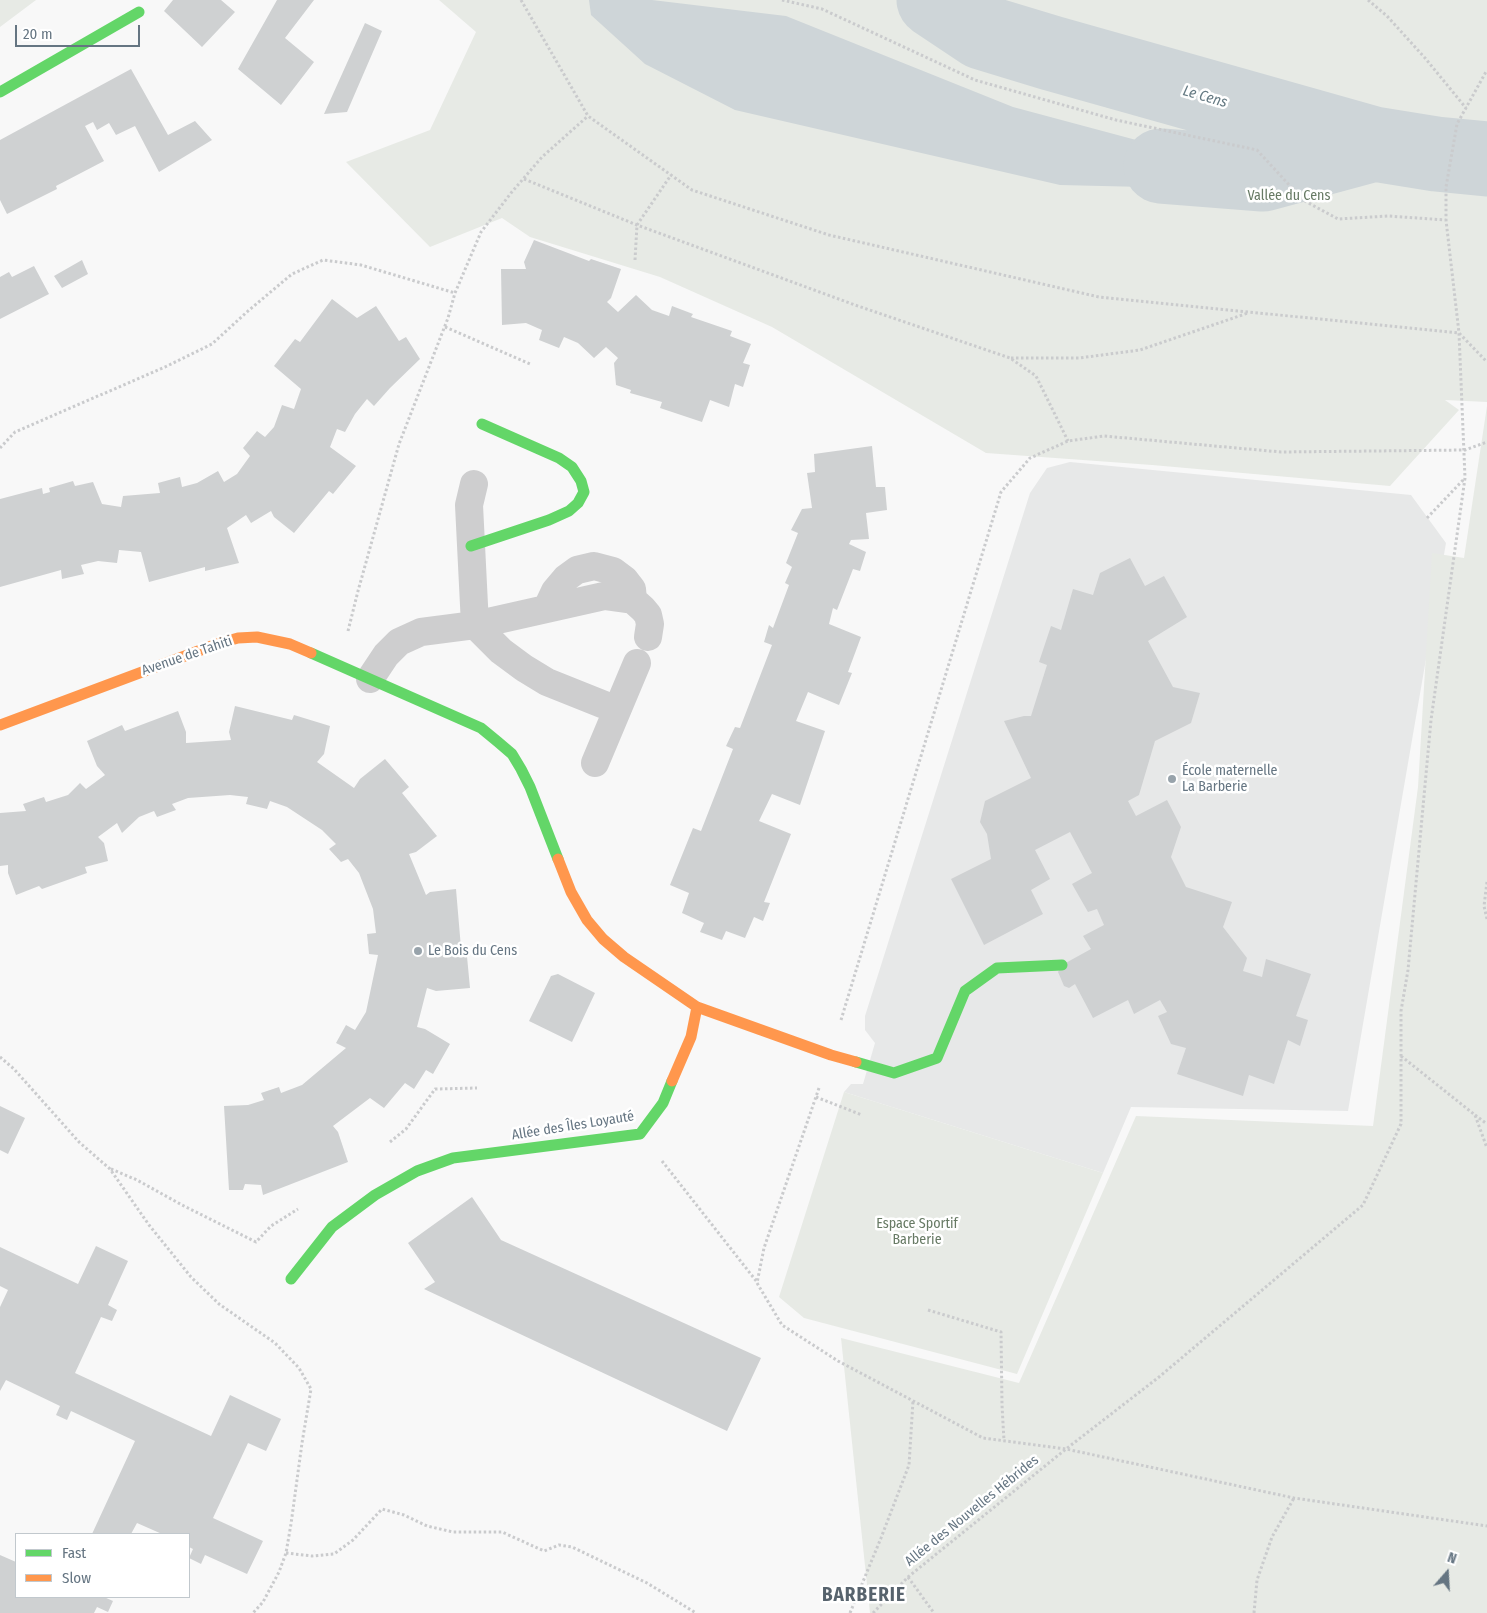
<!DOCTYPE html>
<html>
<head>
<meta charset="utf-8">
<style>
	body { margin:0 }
	#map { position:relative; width:1487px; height:1613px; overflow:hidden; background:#f8f8f8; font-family:"Fira Sans Condensed",sans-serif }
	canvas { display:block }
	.legend { position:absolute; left:15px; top:1533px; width:175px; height:65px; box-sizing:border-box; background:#fff; border:1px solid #c1c8cd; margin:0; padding:6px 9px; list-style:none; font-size:15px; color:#657582 }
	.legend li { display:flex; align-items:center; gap:10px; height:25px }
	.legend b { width:25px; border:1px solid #c1c8cd }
	.north { position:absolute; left:1422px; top:1548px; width:50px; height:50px; -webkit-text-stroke:4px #fff; paint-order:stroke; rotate:19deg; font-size:14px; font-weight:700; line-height:20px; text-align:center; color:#657582 }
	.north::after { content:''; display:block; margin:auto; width:18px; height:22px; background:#657582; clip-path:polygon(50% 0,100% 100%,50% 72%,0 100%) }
	.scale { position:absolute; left:15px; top:25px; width:125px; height:22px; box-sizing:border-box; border:2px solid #657582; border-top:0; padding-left:6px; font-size:15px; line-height:18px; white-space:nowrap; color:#657582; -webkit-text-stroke:4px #fff; paint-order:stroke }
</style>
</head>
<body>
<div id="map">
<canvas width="1487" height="1613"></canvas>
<ul class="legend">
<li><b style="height:6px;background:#63d668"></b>Fast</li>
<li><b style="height:6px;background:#ff974d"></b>Slow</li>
</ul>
<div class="north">N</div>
<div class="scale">20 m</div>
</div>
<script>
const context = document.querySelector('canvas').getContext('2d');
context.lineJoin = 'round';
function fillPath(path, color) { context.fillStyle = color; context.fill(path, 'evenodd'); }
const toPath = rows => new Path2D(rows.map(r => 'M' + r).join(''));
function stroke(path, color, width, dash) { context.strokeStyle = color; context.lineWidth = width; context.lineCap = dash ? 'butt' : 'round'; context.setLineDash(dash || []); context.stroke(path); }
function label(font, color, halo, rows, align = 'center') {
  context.font = font + ' "Fira Sans Condensed",sans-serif'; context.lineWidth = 5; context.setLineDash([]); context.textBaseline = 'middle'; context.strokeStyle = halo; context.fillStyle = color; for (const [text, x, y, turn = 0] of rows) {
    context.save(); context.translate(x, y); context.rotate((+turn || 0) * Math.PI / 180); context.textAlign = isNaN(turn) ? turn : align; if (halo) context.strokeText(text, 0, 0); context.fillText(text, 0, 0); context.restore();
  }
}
const built = toPath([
	[1070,462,1411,495,1446,543,1348,1111,1131,1107,1103,1173,844,1092,851,1084,863,1084,875,1043,865,1030,865,1016,1030,493,1047,468]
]);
const green = toPath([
	[0,0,36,0,0,27],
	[439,0,1487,0,1487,402,1445,400,1459,410,1390,486,1152,465,986,453,772,327,660,277,530,237,502,218,430,247,346,162,430,130,476,32],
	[1487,406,1487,1613,870,1613,841,1338,1019,1383,1136,1116,1373,1126,1418,787,1432,553,1464,558],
	[844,1092,1103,1173,1017,1374,804,1318,779,1297]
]);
const water = toPath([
	[589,0,652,0,786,16,1013,107,1263,174,1229,189,1060,185,735,110,645,64,591,15]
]);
const river = toPath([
	[934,0,982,32,1051,53,1374,144,1436,154,1487,159],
	[1161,166,1263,174,1374,144]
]);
const building = toPath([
	[173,0,221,0,235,12,202,47,164,11],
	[277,0,314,0,285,38,314,62,281,105,238,69],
	[365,23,382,31,347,112,324,114],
	[131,69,168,135,195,121,212,140,159,172,135,126,116,135,109,123,97,130,93,122,85,126,104,161,56,186,57,189,7,214,0,200,0,140],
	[534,240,589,261,591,259,621,269,611,298,607,302,618,312,636,295,652,310,669,316,672,306,693,314,691,317,732,331,730,336,751,344,743,363,750,365,743,387,735,384,729,407,710,400,702,422,660,408,662,402,630,393,631,390,616,385,614,363,618,358,606,347,594,358,578,343,564,337,559,348,539,340,542,330,526,323,502,325,501,269,526,269,524,262],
	[82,260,88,274,62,288,54,276],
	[34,266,49,294,0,319,0,277,9,272,12,277],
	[332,299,357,318,376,306,399,341,406,337,420,359,390,388,374,406,367,399,355,414,345,432,337,429,330,447,356,466,333,494,329,491,294,533,274,517,271,511,251,523,246,515,227,528,239,563,205,571,205,567,149,582,141,552,119,550,117,563,98,561,81,565,84,574,62,579,61,570,0,587,0,499,42,488,43,494,50,492,49,488,73,481,75,486,93,482,102,504,121,507,123,496,160,493,158,483,180,477,182,487,197,483,218,471,224,482,237,474,250,456,243,448,257,431,265,437,274,427,282,405,294,409,301,389,274,366,295,339,300,342],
	[872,446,876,487,885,487,887,510,866,513,869,539,851,540,849,544,866,552,860,571,853,569,837,610,833,608,829,624,861,637,848,672,852,673,839,705,808,692,796,721,825,731,800,805,772,794,759,821,791,834,764,902,770,903,763,921,754,917,745,938,726,931,722,940,700,932,704,923,682,913,689,893,670,885,693,828,701,831,733,749,726,746,735,727,740,728,772,645,764,642,769,625,773,628,789,585,785,583,792,567,786,563,798,533,791,530,802,509,812,508,807,473,815,472,814,454],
	[1130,558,1145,586,1164,576,1187,617,1148,641,1173,687,1200,693,1191,723,1155,741,1139,795,1128,801,1136,816,1167,800,1181,827,1171,857,1186,887,1232,902,1223,927,1247,958,1243,971,1262,977,1266,959,1311,974,1296,1016,1308,1020,1300,1046,1288,1040,1274,1084,1249,1075,1243,1096,1177,1074,1186,1048,1171,1044,1158,1016,1167,1012,1160,1000,1134,1014,1128,1000,1093,1018,1075,984,1069,988,1064,986,1058,972,1062,965,1091,949,1083,936,1104,925,1097,909,1088,912,1072,884,1092,873,1070,832,1035,850,1050,879,1031,890,1043,914,984,945,951,879,991,859,987,834,980,822,985,801,1031,778,1004,721,1024,716,1031,716,1047,665,1039,662,1051,626,1061,630,1073,589,1093,595,1100,573],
	[235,706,292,720,294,715,330,726,324,754,317,762,354,788,360,779,385,759,409,787,402,793,437,836,416,852,409,854,426,895,430,892,456,889,461,948,466,946,470,988,436,991,427,988,417,1027,425,1029,450,1044,433,1074,426,1070,414,1089,405,1083,384,1108,370,1098,333,1126,338,1132,348,1162,263,1195,261,1185,245,1184,243,1190,229,1190,224,1106,248,1105,264,1100,261,1093,279,1087,281,1093,302,1085,346,1048,336,1043,346,1025,355,1030,366,1012,378,955,369,954,367,934,376,933,373,909,359,873,348,859,341,862,329,849,336,844,322,830,287,807,270,801,267,809,246,804,248,797,230,795,188,798,172,804,176,810,157,817,154,811,139,817,122,833,117,823,98,837,104,843,108,861,85,867,87,873,42,889,39,886,16,895,8,873,8,865,0,866,0,813,26,811,23,804,44,797,46,802,68,795,80,783,86,789,105,775,97,766,87,741,122,725,125,731,178,711,186,732,186,743,231,740,229,732],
	[558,974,595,993,572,1042,529,1021,551,976],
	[0,1106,25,1118,8,1154,0,1150],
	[472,1197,501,1240,761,1358,727,1431,424,1289,435,1282,408,1243],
	[96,1246,128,1261,108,1305,117,1310,112,1321,101,1317,75,1373,211,1436,230,1395,281,1419,266,1451,248,1443,213,1518,263,1541,247,1574,205,1555,201,1564,189,1558,193,1549,189,1547,189,1534,162,1534,137,1523,131,1534,92,1534,135,1441,71,1411,67,1420,56,1415,60,1406,6,1380,0,1391,0,1307,8,1290,0,1286,0,1247,78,1284],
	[0,1555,16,1562,16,1597,104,1597,113,1601,108,1612,97,1607,94,1613,0,1613]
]);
const path = toPath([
	[521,0,588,116,692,190,829,235,1099,297,1459,333,1487,362],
	[782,0,822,9,975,80,1116,120,1257,150,1303,200,1338,219,1388,216,1446,220],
	[1368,0,1387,16,1425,58,1466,108],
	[524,179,637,225,855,305,1010,358,1036,376,1068,441],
	[635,260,637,225,671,175],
	[445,327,530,364],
	[1011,358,1079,358,1140,350,1248,313],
	[0,448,15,432,165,367,212,344,248,311,292,274,323,260,361,265,455,293],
	[1427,518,1464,479],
	[348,631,358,591,399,444,448,318,455,293,481,232,511,193,542,157,588,116],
	[1487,882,1484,906,1487,919],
	[841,1020,1001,492,1030,458,1068,441,1104,436,1281,452,1465,450,1487,442],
	[1401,1056,1475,1115,1487,1148],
	[0,1057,14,1069,79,1142,110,1169,149,1225,191,1277,219,1304,275,1343,299,1368,311,1389,302,1443,291,1524,286,1553,279,1572,263,1602,253,1613],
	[819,1088,764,1248,757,1283,782,1325,838,1361,983,1438,1066,1449,1294,1498,1487,1526],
	[816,1097,862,1115],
	[1475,1115,1487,1124],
	[390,1142,406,1129,435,1089,477,1088],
	[662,1161,757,1282],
	[111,1169,137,1180,182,1205,256,1242,271,1226,298,1209],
	[928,1310,1001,1332,1002,1405,1004,1441],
	[286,1553,312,1556,334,1554,353,1540,382,1509,404,1515,427,1526,453,1532,502,1532,544,1551,559,1545,572,1547,647,1583,696,1613],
	[908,1577,934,1613],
	[850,1613,881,1538,909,1465,913,1401],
	[873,1613,908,1577,1066,1449,1159,1377,1363,1205,1401,1124,1401,1011,1408,970,1431,720,1465,478,1459,333,1446,220,1446,187,1457,124,1487,70],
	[1254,1613,1257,1580,1272,1537,1294,1498]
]);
const street = toPath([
	[474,484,469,505,475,625,501,651,524,668,547,682,617,710],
	[547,608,555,591,566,578,577,570,594,566,613,571,625,580,632,589,633,600],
	[370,679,386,655,399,642,421,632,475,625,604,596,633,600,643,609,648,615,650,624,648,637],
	[595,763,637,663]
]);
const fast = toPath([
	[0,92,139,12],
	[471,546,549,520,569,511,578,503,584,492,581,481,572,467,559,458,482,424],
	[311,653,481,728,498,742,512,754,521,769,530,787,558,859],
	[856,1062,894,1073,937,1058,965,991,997,968,1062,965],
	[291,1279,332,1227,375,1195,417,1171,453,1158,640,1134,663,1103,672,1081]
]);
const slow = toPath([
	[0,725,217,644,238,638,257,637,290,644,311,653],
	[558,859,571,892,587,920,603,939,624,957,697,1007,691,1037,672,1081],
	[697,1007,831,1055,856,1062]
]);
const markers = [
	[1172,779,5,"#98a3ab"],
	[418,951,5,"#98a3ab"]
];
const parkNames = [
	["Vallée du Cens",1289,196],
	["Espace Sportif",917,1224],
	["Barberie",917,1240]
];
const streetNames = [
	["Avenue de Tahiti",187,656,-19],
	["Allée des Îles Loyauté",573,1126,-9],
	["Allée des Nouvelles Hébrides",972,1511,-39]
];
const poiNames = [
	["École maternelle",1182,771],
	["La Barberie",1182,787],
	["Le Bois du Cens",428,951]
];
const waterNames = [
	["Le Cens",1205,97,16]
];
const districtNames = [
	["BARBERIE",864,1596]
];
fillPath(built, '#e7e8e8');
fillPath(green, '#e7eae5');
fillPath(water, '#ced5d8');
stroke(river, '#ced5d8', 75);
fillPath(building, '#cfd1d2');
stroke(path, '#cacbcd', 3, [2.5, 2.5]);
stroke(street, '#cececf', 28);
stroke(fast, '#63d668', 11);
stroke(slow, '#ff974d', 11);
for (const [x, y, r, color] of markers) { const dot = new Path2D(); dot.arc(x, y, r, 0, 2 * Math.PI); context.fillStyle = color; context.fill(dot); stroke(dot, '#fff', 2); }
label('14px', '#677a64', '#fff', parkNames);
label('14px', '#657582', '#fff', streetNames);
label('14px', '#657582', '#fff', poiNames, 'left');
label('italic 15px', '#657a83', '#fff', waterNames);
context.letterSpacing = '1px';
label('bold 19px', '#57636d', '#fff', districtNames);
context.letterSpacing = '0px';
</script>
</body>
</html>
